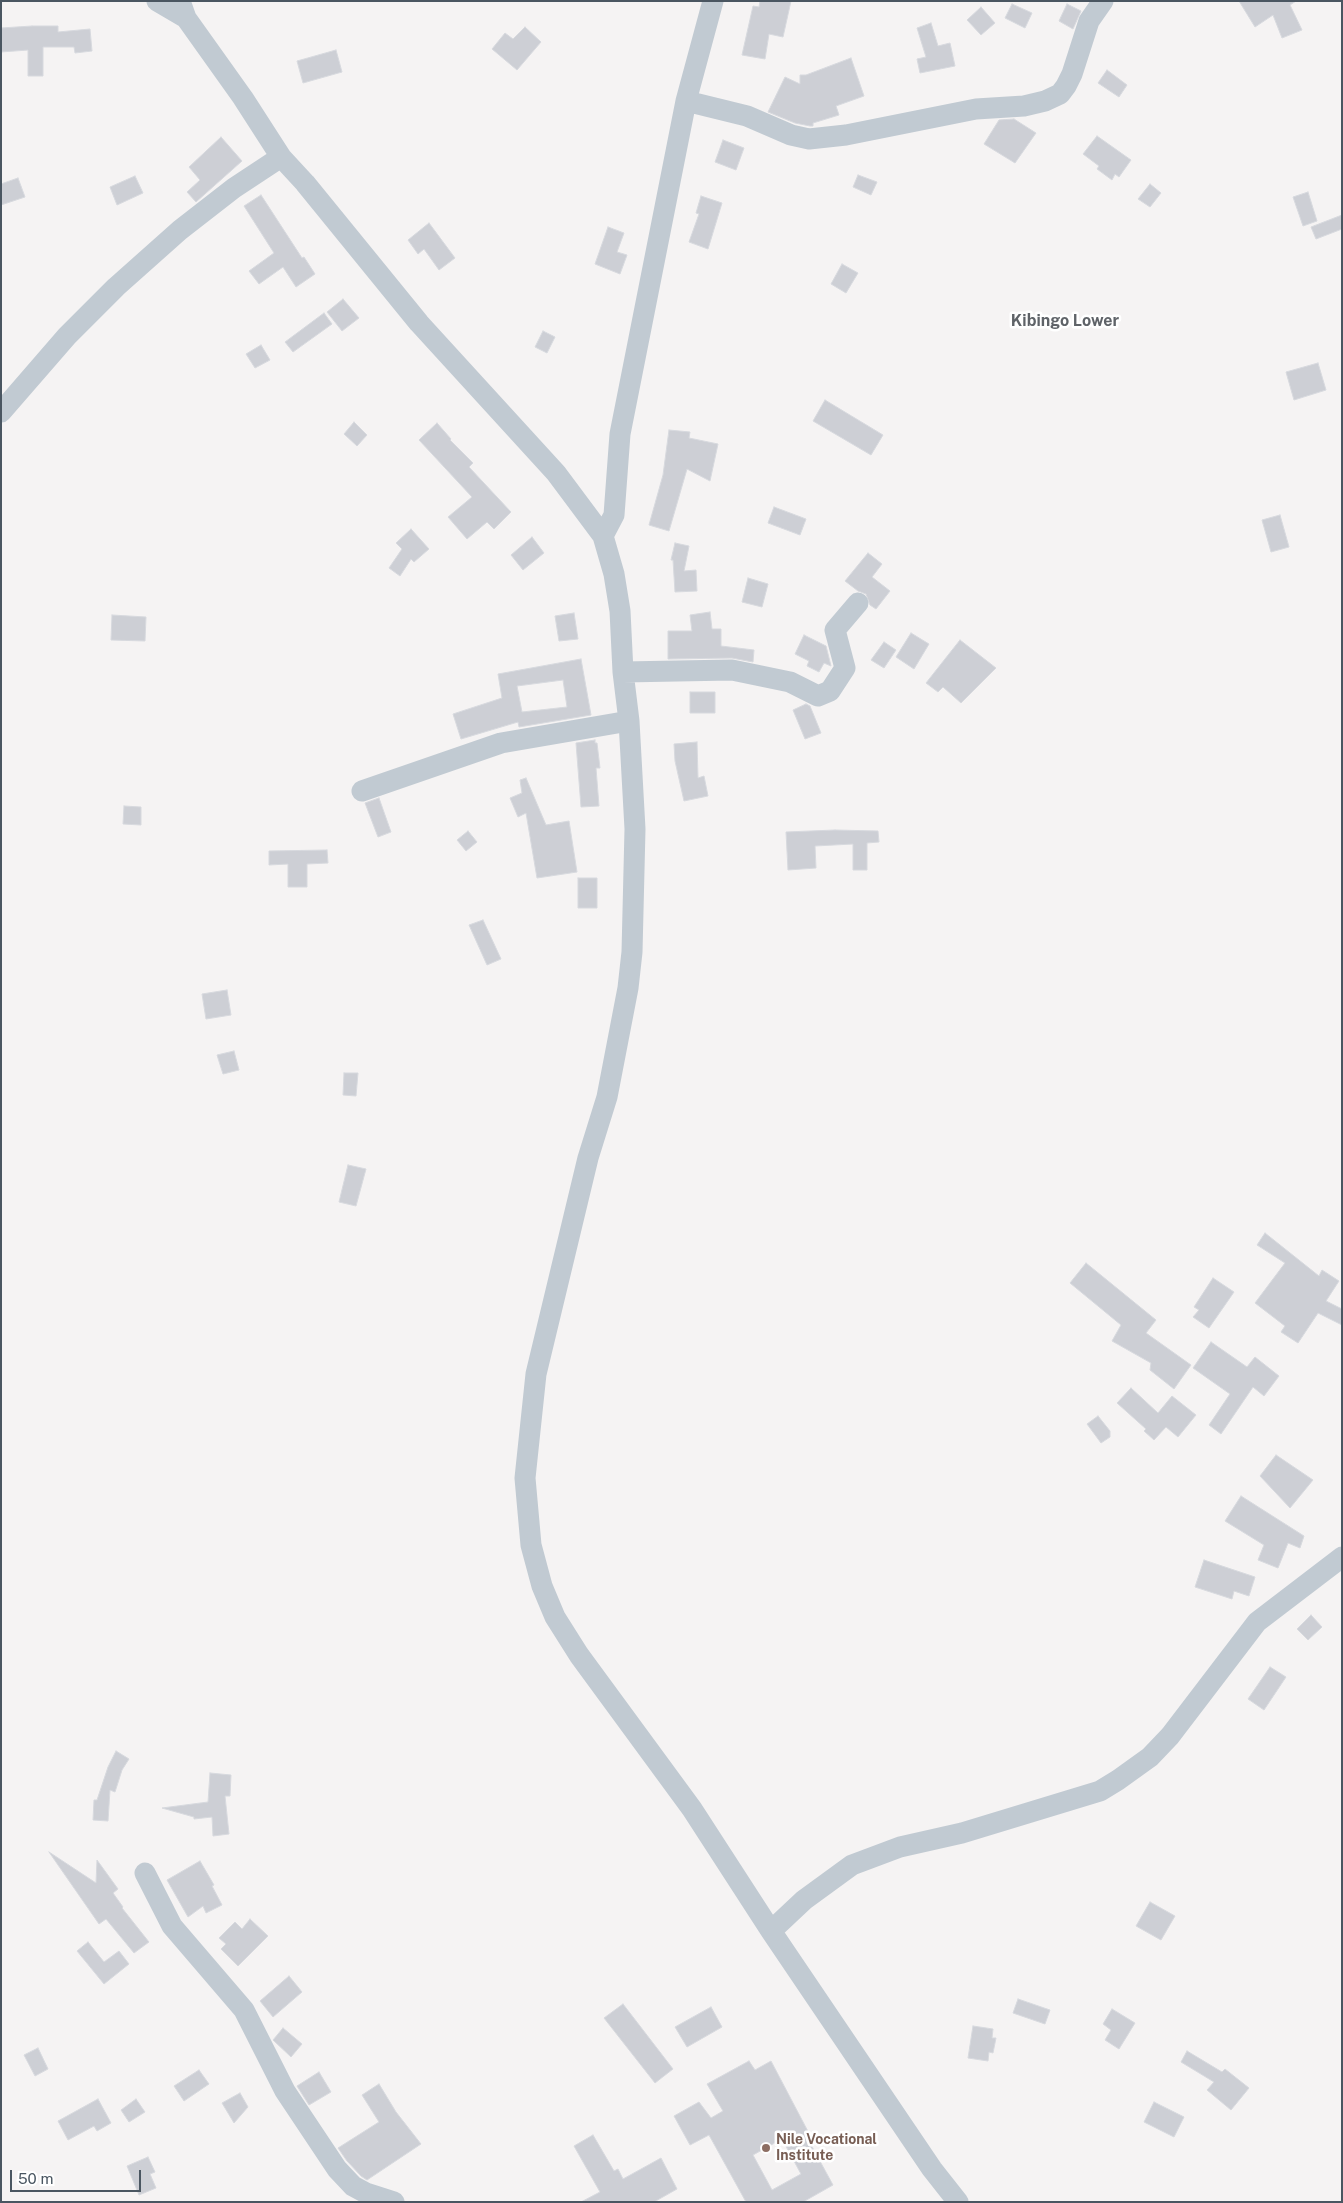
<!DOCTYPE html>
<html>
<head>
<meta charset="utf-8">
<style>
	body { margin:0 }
	#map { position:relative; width:1343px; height:2203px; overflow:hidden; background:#f5f3f3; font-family:"Public Sans",sans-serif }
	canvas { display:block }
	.frame { position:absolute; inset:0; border:2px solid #4a5661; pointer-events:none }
	.scale { position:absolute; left:10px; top:2170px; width:131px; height:22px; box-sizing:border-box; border:2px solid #4a5661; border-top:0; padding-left:6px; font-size:15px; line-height:18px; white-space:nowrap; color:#4a5661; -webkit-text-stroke:4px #fff; paint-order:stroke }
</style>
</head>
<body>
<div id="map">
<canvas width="1343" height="2203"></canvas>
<div class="frame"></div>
<div class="scale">50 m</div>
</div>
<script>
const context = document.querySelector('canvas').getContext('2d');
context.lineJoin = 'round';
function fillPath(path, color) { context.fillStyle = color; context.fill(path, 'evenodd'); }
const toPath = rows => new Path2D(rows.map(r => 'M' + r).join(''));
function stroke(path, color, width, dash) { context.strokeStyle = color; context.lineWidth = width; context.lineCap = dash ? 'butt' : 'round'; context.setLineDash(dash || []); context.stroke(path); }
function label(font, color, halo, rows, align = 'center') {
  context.font = font + ' "Public Sans",sans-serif'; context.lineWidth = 5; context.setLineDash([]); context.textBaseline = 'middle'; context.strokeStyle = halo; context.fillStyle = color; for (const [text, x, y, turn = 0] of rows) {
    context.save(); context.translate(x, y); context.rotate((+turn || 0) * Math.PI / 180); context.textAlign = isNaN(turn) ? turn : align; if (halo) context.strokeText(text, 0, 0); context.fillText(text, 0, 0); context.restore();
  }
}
const building = toPath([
	[760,1,791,1,783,37,769,34,765,59,742,55,753,6,759,7,760,1],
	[1239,1,1296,1,1290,5,1302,30,1282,38,1273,15,1255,27,1239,1],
	[1012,4,1032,13,1025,28,1005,18,1012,4],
	[1067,4,1081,11,1073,29,1059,21,1067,4],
	[981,7,995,23,981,35,967,20,981,7],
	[931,23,938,46,950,43,955,66,920,73,917,59,926,57,917,28,931,23],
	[32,26,58,26,58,32,90,29,92,51,75,53,74,47,43,47,43,76,28,76,28,50,1,52,1,28,32,26],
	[525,27,541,42,517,70,492,49,505,33,513,39,525,27],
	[336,50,342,72,303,83,297,61,336,50],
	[851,58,864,96,836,106,839,115,813,123,813,126,810,126,795,123,768,112,785,77,800,84,800,75,806,75,851,58],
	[1107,70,1127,85,1119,97,1098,83,1107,70],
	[1014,119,1036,133,1015,163,984,144,999,120,1014,119],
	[1097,136,1131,160,1119,177,1115,174,1112,180,1097,169,1099,166,1083,154,1097,136],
	[221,137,242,161,196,202,187,192,200,180,189,167,221,137],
	[723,140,744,148,736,170,715,162,723,140],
	[858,175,877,182,871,195,853,187,858,175],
	[135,176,143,193,117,205,110,187,135,176],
	[18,178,25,197,1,205,1,184,18,178],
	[1150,184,1161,193,1150,207,1138,199,1150,184],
	[1308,192,1317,221,1303,226,1293,197,1308,192],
	[261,195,302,258,304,257,315,274,296,287,283,267,259,284,249,271,274,253,244,206,261,195],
	[701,196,722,203,708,249,689,242,699,214,696,213,701,196],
	[1342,215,1342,229,1316,239,1311,227,1342,215],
	[429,223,455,258,439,270,424,249,418,254,408,240,429,223],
	[608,227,624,233,617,252,627,255,620,274,595,264,608,227],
	[842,264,858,273,846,293,831,284,842,264],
	[343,299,359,318,342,331,327,312,343,299],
	[324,313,332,324,293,352,285,342,324,313],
	[543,331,555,337,547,353,535,347,543,331],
	[261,345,270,360,255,368,246,354,261,345],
	[1318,363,1326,390,1294,400,1286,372,1318,363],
	[825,400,883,435,871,455,813,421,825,400],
	[354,422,367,435,357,446,344,434,354,422],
	[437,423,451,439,450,440,473,463,469,467,511,512,494,529,487,522,467,539,448,517,472,497,419,440,437,423],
	[669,430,690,432,689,438,718,444,710,481,687,469,669,531,649,525,663,475,669,430],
	[774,507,806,519,800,535,768,523,774,507],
	[1280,515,1289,547,1271,552,1262,520,1280,515],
	[411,529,429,549,414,562,411,559,400,576,389,568,402,549,396,543,411,529],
	[532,537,544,553,523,570,511,555,532,537],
	[675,543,689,546,684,571,696,570,697,591,675,592,673,560,671,560,675,543],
	[868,553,882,564,872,577,890,591,876,609,870,605,866,594,858,591,845,581,868,553],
	[748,578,768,584,762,607,742,602,748,578],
	[710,612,712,629,721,629,721,646,754,650,753,662,732,658,668,659,668,631,692,631,690,615,710,612],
	[574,613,578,639,559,641,555,616,574,613],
	[112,615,146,617,145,641,111,640,112,615],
	[911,633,929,644,914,669,896,657,911,633],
	[804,635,826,646,831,666,824,663,819,672,807,666,809,661,795,654,804,635],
	[960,640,996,668,961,703,943,687,938,692,926,683,960,640],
	[884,642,896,650,884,668,871,660,884,642],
	[581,659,591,715,519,727,518,722,461,739,453,714,502,698,498,674,581,659],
	[563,680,567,707,522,712,517,686,563,680],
	[690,692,715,692,715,713,690,713,690,692],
	[806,704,810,706,821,733,805,739,793,710,806,704],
	[595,740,595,743,597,743,600,768,596,768,599,806,581,807,576,743,595,740],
	[697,742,698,778,704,776,708,796,684,801,675,761,674,744,697,742],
	[526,778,546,825,569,821,577,872,537,878,526,813,518,817,510,798,522,793,520,780,526,778],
	[379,798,391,832,378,837,365,803,379,798],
	[124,806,141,807,141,825,123,824,124,806],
	[835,830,878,831,879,842,867,843,867,870,853,870,853,844,815,846,816,868,788,870,786,832,835,830],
	[468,831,477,842,466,851,457,840,468,831],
	[327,850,328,863,307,864,307,887,288,887,288,864,269,865,269,851,327,850],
	[578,878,597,878,597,908,578,908,578,878],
	[483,920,501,959,487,965,469,925,483,920],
	[227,990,231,1015,206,1019,202,994,227,990],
	[234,1051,239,1070,223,1074,217,1055,234,1051],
	[344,1073,358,1073,356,1096,343,1095,344,1073],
	[348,1165,366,1169,356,1206,339,1202,348,1165],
	[1265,1233,1319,1276,1322,1270,1339,1281,1326,1301,1342,1309,1342,1325,1318,1313,1298,1343,1281,1332,1285,1326,1255,1303,1285,1263,1257,1245,1265,1233],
	[1086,1263,1156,1320,1146,1333,1191,1365,1174,1389,1150,1370,1151,1363,1112,1341,1121,1325,1070,1283,1086,1263],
	[1213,1278,1234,1292,1209,1328,1193,1317,1199,1310,1194,1307,1213,1278],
	[1211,1342,1247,1367,1255,1357,1279,1376,1264,1396,1253,1387,1221,1434,1209,1425,1230,1394,1193,1368,1211,1342],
	[1131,1388,1158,1413,1172,1396,1196,1415,1178,1437,1166,1427,1154,1440,1144,1431,1146,1429,1117,1403,1131,1388],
	[1098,1416,1110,1431,1110,1437,1101,1443,1087,1424,1098,1416],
	[1276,1455,1313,1480,1290,1508,1260,1476,1276,1455],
	[1241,1496,1304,1536,1300,1548,1288,1543,1278,1568,1258,1560,1264,1545,1225,1521,1241,1496],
	[1204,1560,1255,1577,1249,1596,1234,1591,1232,1599,1195,1587,1204,1560],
	[1311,1615,1322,1627,1308,1640,1297,1629,1311,1615],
	[1270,1667,1286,1677,1264,1710,1248,1699,1270,1667],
	[116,1751,129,1759,122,1770,115,1792,110,1790,108,1821,93,1820,94,1800,97,1800,108,1767,116,1751],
	[210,1773,231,1775,230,1796,225,1796,229,1834,213,1836,212,1817,194,1819,194,1817,162,1808,208,1802,210,1773],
	[49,1852,96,1883,97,1860,118,1889,113,1893,123,1907,122,1908,149,1942,134,1953,106,1919,99,1924,49,1852],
	[200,1861,214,1885,212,1886,222,1905,206,1913,203,1906,188,1917,167,1880,200,1861],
	[1150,1902,1175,1916,1161,1940,1136,1926,1150,1902],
	[250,1919,268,1936,238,1966,221,1949,226,1944,219,1938,235,1922,242,1929,250,1919],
	[88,1942,104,1962,119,1951,129,1964,104,1984,77,1951,88,1942],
	[289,1976,302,1992,273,2017,260,2001,289,1976],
	[1018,1999,1050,2010,1045,2024,1013,2013,1018,1999],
	[623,2004,673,2069,655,2083,604,2018,623,2004],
	[711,2007,722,2027,687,2047,675,2027,711,2007],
	[1112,2009,1135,2023,1119,2049,1105,2040,1111,2030,1103,2024,1112,2009],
	[973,2026,993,2029,992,2038,996,2038,993,2053,989,2052,988,2061,968,2058,973,2026],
	[283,2028,302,2044,291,2057,273,2040,283,2028],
	[38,2048,48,2069,35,2076,24,2055,38,2048],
	[1187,2051,1222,2072,1225,2069,1249,2088,1231,2110,1207,2090,1214,2082,1181,2062,1187,2051],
	[749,2061,755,2070,771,2061,812,2139,809,2141,833,2185,803,2202,746,2202,709,2135,690,2145,674,2116,699,2102,711,2118,723,2111,707,2084,749,2061],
	[782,2139,801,2174,772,2190,753,2155,782,2139],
	[199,2070,209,2084,184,2101,174,2086,199,2070],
	[319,2072,331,2092,309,2105,297,2086,319,2072],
	[379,2084,396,2112,421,2144,367,2180,361,2176,347,2161,338,2148,379,2122,362,2095,379,2084],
	[240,2093,248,2107,234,2123,222,2103,240,2093],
	[98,2099,111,2123,97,2131,94,2126,68,2140,58,2121,98,2099],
	[136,2099,145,2112,129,2122,121,2110,136,2099],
	[1154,2102,1184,2117,1174,2137,1144,2122,1154,2102],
	[593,2135,614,2171,618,2169,623,2179,661,2158,677,2189,654,2202,581,2202,600,2192,574,2146,593,2135],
	[148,2157,155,2172,150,2174,156,2188,139,2195,127,2166,148,2157]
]);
const minor = toPath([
	[157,1,186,18],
	[180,1,186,18,243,98,281,157,305,183,419,323,556,473,603,536,614,574,620,611,623,672,629,721,635,829,632,952,628,988,607,1097,588,1158,536,1374,525,1478,531,1545,542,1586,555,1617,579,1655,692,1809,771,1931,932,2169,958,2202],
	[686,101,747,116,791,135,809,139,846,135,976,109,1024,106,1045,101,1060,94,1066,86,1072,74,1089,21,1103,1],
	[1,412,67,336,116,287,180,230,234,188,281,157],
	[603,536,614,515,620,434,686,101,713,1],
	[623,672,732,670,790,682,818,696,830,691,845,668,835,630,858,603],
	[362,791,501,743,629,721],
	[145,1873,172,1926,244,2010,285,2091,337,2169,353,2186,366,2193,394,2202],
	[771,1931,804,1900,852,1865,900,1847,962,1833,1100,1791,1118,1780,1150,1757,1170,1736,1257,1622,1342,1557]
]);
const markers = [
	[766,2148,5,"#8d6e63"]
];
const educationNames = [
	["Nile Vocational",776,2140],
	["Institute",776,2156]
];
const quarterNames = [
	["Kibingo Lower",1065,321]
];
fillPath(building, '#cdcfd5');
stroke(building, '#d7d9de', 1);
stroke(minor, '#c1cad2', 21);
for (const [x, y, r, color] of markers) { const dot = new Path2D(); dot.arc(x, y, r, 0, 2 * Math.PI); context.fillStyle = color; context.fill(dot); stroke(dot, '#fff', 2); }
label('bold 14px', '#785e54', '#fff', educationNames, 'left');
label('bold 16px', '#5f6368', '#fff', quarterNames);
</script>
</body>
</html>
